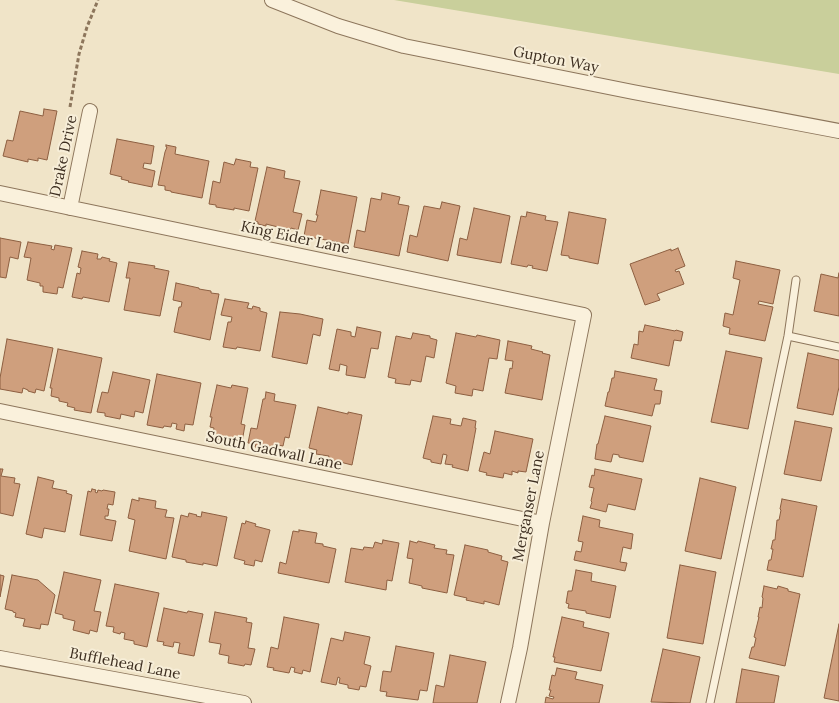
<!DOCTYPE html>
<html>
<head>
<meta charset="utf-8">
<style>
	body { margin:0 }
	canvas { display:block; background:#f0e4c8 }
</style>
</head>
<body>
<canvas width="839" height="703"></canvas>
<script>
const context = document.querySelector('canvas').getContext('2d');
context.lineJoin = 'round';
function fillPath(path, color) { context.fillStyle = color; context.fill(path, 'evenodd'); }
const toPath = rows => new Path2D(rows.map(r => 'M' + r).join(''));
function stroke(path, color, width, dash) { context.strokeStyle = color; context.lineWidth = width; context.lineCap = dash ? 'butt' : 'round'; context.setLineDash(dash || []); context.stroke(path); }
function label(font, color, halo, rows, align = 'center') {
  context.font = font + ' Lora,serif'; context.lineWidth = 4; context.setLineDash([]); context.textBaseline = 'middle'; context.strokeStyle = halo; context.fillStyle = color; for (const [text, x, y, turn = 0] of rows) {
    context.save(); context.translate(x, y); context.rotate((+turn || 0) * Math.PI / 180); context.textAlign = isNaN(turn) ? turn : align; if (halo) context.strokeText(text, 0, 0); context.fillText(text, 0, 0); context.restore();
  }
}
const green = toPath([
	[395,0,839,0,839,74,394,0]
]);
const building = toPath([
	[44,109,57,111,47,160,38,158,38,161,28,159,28,162,3,156,7,140,13,141,20,111,43,116,44,109],
	[117,139,154,146,151,164,144,163,143,168,155,171,152,187,128,182,129,181,121,179,122,177,110,174,117,139],
	[166,145,176,147,175,154,209,161,202,198,171,192,171,191,165,190,165,186,158,185,165,152,167,147,166,147,166,145],
	[236,159,251,162,250,167,258,168,249,211,234,208,234,210,216,207,216,205,209,204,213,181,220,183,224,162,234,165,236,159],
	[267,167,285,171,284,178,300,181,293,212,302,214,298,230,291,228,290,230,266,224,266,226,258,224,258,222,255,221,267,167],
	[321,190,357,197,348,244,304,236,307,220,316,222,318,215,316,215,321,190],
	[382,193,400,197,398,204,409,206,399,256,354,247,357,230,365,232,371,198,381,200,382,193],
	[442,202,460,206,448,261,407,252,410,235,417,237,424,206,440,209,442,202],
	[474,208,510,216,501,263,457,255,460,238,467,240,474,208],
	[527,212,546,216,545,220,558,222,547,271,532,268,533,266,528,265,527,267,511,264,521,216,526,217,527,212],
	[569,212,606,219,598,264,569,258,569,256,561,255,569,212],
	[0,238,21,242,18,259,10,257,6,278,0,277,0,238],
	[28,242,52,246,51,249,54,250,55,245,72,248,63,288,58,287,57,294,43,292,43,286,40,286,40,283,27,280,31,258,24,257,28,242],
	[678,248,685,266,675,270,676,272,679,271,684,284,657,294,660,300,645,305,630,264,671,249,671,251,678,248],
	[82,251,98,254,97,259,101,259,102,257,110,259,109,261,117,263,109,302,83,297,82,299,72,297,77,273,80,274,81,268,78,267,82,251],
	[736,261,780,270,773,304,759,301,758,304,773,307,765,341,729,334,730,328,723,326,725,313,733,315,740,280,733,278,736,261],
	[129,262,155,266,154,268,169,271,160,316,124,310,130,278,126,278,129,262],
	[839,273,839,316,814,311,821,274,838,278,839,273],
	[176,283,199,288,199,289,211,291,211,293,219,294,210,340,174,332,179,307,181,307,182,302,173,300,176,283],
	[225,299,249,303,247,308,252,309,253,306,260,308,260,311,267,313,260,351,237,347,236,349,223,347,228,322,231,322,232,317,221,315,225,299],
	[280,312,300,314,323,319,320,336,313,334,307,364,272,357,280,312],
	[645,325,675,331,676,330,683,332,681,341,674,340,669,366,631,358,634,344,638,345,639,331,643,332,645,325],
	[357,327,381,332,378,349,371,348,365,378,346,375,347,366,340,364,339,371,329,369,337,329,351,332,351,336,355,337,357,327],
	[413,333,430,336,430,338,437,340,434,358,426,356,421,382,411,380,410,385,395,383,396,379,388,377,396,336,411,339,413,333],
	[456,333,476,337,477,335,500,340,497,359,489,358,483,391,473,389,472,396,455,393,456,386,446,383,456,333],
	[7,339,53,348,44,391,36,389,35,393,28,391,28,390,23,388,22,393,0,389,0,378,7,339],
	[508,341,532,346,531,349,543,352,542,353,550,355,542,400,505,393,510,368,512,369,513,361,505,360,508,341],
	[58,349,102,358,91,413,74,410,75,408,67,406,68,403,59,401,59,398,51,396,52,388,50,388,58,349],
	[726,351,762,358,748,429,711,422,726,351],
	[808,353,839,360,839,387,833,415,797,408,808,353],
	[615,371,657,379,654,390,662,391,660,404,655,404,652,416,605,406,608,392,609,392,612,378,614,378,615,371],
	[113,372,150,380,143,413,135,411,134,417,121,414,120,419,105,416,105,413,97,412,102,392,108,393,113,372],
	[157,374,201,383,193,425,185,424,184,431,176,429,177,424,172,423,171,427,164,426,163,428,147,425,157,374],
	[217,385,231,388,232,385,248,388,241,424,245,425,242,442,238,441,237,442,227,440,227,439,223,438,223,440,212,438,214,428,210,427,212,417,210,417,217,385],
	[266,392,275,394,274,401,296,405,289,438,285,437,283,446,274,444,272,450,255,447,256,444,248,443,251,428,257,429,263,399,265,399,266,392],
	[318,407,348,414,348,412,362,415,352,465,328,459,329,456,316,454,317,450,309,448,318,407],
	[433,416,451,419,450,424,461,426,463,418,476,421,475,428,476,428,468,471,452,467,453,465,445,464,447,455,443,454,441,464,431,462,431,460,423,458,433,416],
	[605,416,651,426,643,462,619,457,619,455,613,454,611,462,595,459,597,444,598,444,605,416],
	[795,421,832,428,821,481,784,474,795,421],
	[495,431,533,439,526,472,518,471,518,473,512,471,512,475,504,473,503,478,486,475,487,473,479,471,484,452,490,454,495,431],
	[0,469,3,469,1,476,15,478,14,483,20,484,13,516,0,513,0,469],
	[595,469,642,479,635,510,608,504,606,512,590,508,592,502,591,501,594,488,589,487,592,475,594,476,595,469],
	[38,477,54,481,52,488,67,491,66,493,72,495,65,532,44,528,42,538,26,534,38,477],
	[700,478,736,487,721,559,685,551,700,478],
	[92,489,96,490,95,492,97,493,98,490,102,491,103,490,115,492,113,505,108,504,107,509,109,509,108,516,105,516,105,519,116,521,112,541,80,535,88,491,91,492,92,489],
	[139,498,156,501,155,508,167,510,165,517,174,518,166,559,129,551,135,520,128,518,132,499,139,501,139,498],
	[782,499,817,506,803,577,767,570,769,560,771,560,773,549,771,549,773,540,775,540,777,520,779,520,781,510,780,509,782,499],
	[202,512,227,517,217,566,203,563,203,565,186,562,186,560,172,557,181,515,188,517,189,513,197,515,196,516,201,517,202,512],
	[583,516,600,520,599,527,633,534,631,549,623,547,620,562,627,563,625,571,574,560,576,551,581,552,583,542,578,541,583,516],
	[246,521,256,524,255,526,270,530,262,562,255,560,254,566,244,564,245,561,234,558,242,523,245,524,246,521],
	[299,530,317,533,315,543,323,544,323,546,336,549,329,583,278,573,280,562,286,564,293,531,299,532,299,530],
	[383,540,399,543,392,581,387,580,386,590,345,582,351,548,363,550,364,547,373,548,375,542,382,544,383,540],
	[410,541,417,543,418,541,435,545,434,548,447,550,446,554,454,555,447,593,422,588,422,586,409,583,413,559,407,558,410,541],
	[465,545,488,550,488,552,502,556,501,560,508,562,499,605,484,601,484,604,466,600,467,598,454,595,465,545],
	[680,565,716,572,703,644,667,638,680,565],
	[576,570,592,573,591,581,616,586,610,618,586,613,586,611,568,608,569,604,566,603,568,591,572,591,576,570],
	[64,572,101,580,94,611,101,612,97,632,90,630,89,634,73,630,75,621,63,618,63,615,55,613,64,572],
	[0,575,4,576,0,597,0,575],
	[12,575,38,580,55,595,48,625,41,624,40,629,23,626,25,619,15,617,16,613,13,612,13,611,5,609,12,575],
	[115,584,159,593,147,647,134,644,134,641,124,639,125,633,121,632,120,634,113,632,114,627,106,626,115,584],
	[764,586,777,589,778,586,788,589,788,591,800,594,785,666,749,658,752,647,754,647,756,638,754,637,759,617,758,617,760,607,762,608,763,598,762,597,764,586],
	[164,608,187,613,188,611,203,614,194,656,178,653,180,643,174,642,173,647,163,645,164,642,157,641,164,608],
	[215,612,247,618,246,622,252,623,248,648,255,649,251,665,245,664,244,666,228,663,229,656,219,654,221,644,209,642,215,612],
	[284,617,319,624,310,672,303,670,302,674,294,672,295,668,291,667,289,673,273,670,274,668,267,667,271,647,278,649,284,617],
	[562,617,584,622,583,627,609,633,601,671,554,662,555,657,553,657,562,617],
	[839,624,839,701,824,698,839,624],
	[345,632,370,637,364,664,371,666,366,687,360,686,359,690,348,688,348,685,339,683,340,678,338,677,336,685,321,682,331,638,343,641,345,632],
	[396,646,434,653,427,691,420,690,418,700,386,696,387,692,380,691,383,671,391,672,396,646],
	[663,649,700,657,690,703,651,702,663,649],
	[450,655,486,662,477,703,433,703,436,685,444,687,450,655],
	[557,668,577,672,575,679,603,685,599,703,545,703,546,697,553,699,554,697,549,696,551,690,549,690,552,675,555,676,557,668],
	[742,669,779,676,774,703,736,703,742,669]
]);
const path = toPath([
	[70,107,79,54,87,27,98,0]
]);
const lane = toPath([
	[788,336,839,347],
	[710,703,788,336,796,280]
]);
const street = toPath([
	[272,0,338,26,404,46,633,92,839,131],
	[0,193,584,315,542,523,520,648,508,703],
	[70,208,90,111],
	[0,411,542,523],
	[0,658,244,703]
]);
const streetNames = [
	["Gupton Way",556,60,11],
	["Drake Drive",64,156,-78],
	["King Eider Lane",295,238,12],
	["South Gadwall Lane",274,451,12],
	["Merganser Lane",529,506,-79],
	["Bufflehead Lane",125,664,11]
];
fillPath(green, '#c9cf9b');
fillPath(building, '#cf9f7d');
stroke(building, '#8d5f41', 1);
stroke(lane, '#8d765c', 9);
stroke(street, '#8d765c', 16);
stroke(path, '#8d765c', 3, [4, 2.5]);
stroke(lane, '#faf1dc', 7);
stroke(street, '#faf1dc', 14);
label('15px', '#3d2e20', '#f7eed8', streetNames);
</script>
</body>
</html>
